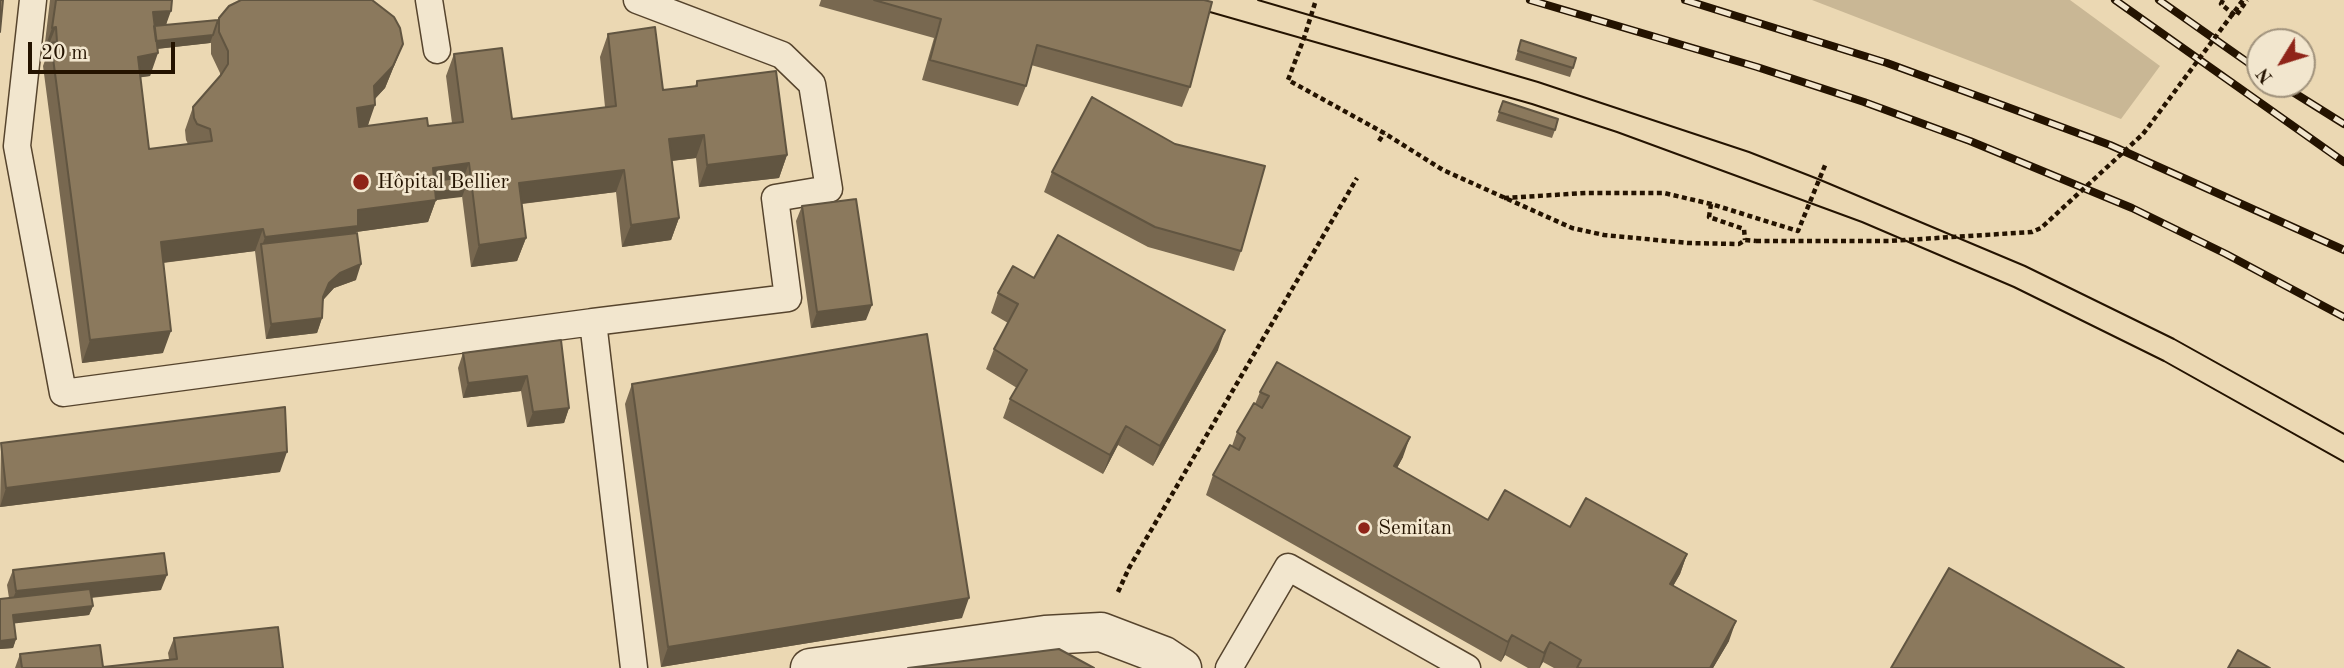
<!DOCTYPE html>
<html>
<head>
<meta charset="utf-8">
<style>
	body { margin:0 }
	#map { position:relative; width:2344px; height:668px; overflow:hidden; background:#ebd8b3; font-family:"Old Standard TT",serif }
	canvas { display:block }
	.north { position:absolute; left:2246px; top:28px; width:70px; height:70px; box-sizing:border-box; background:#f2e6ce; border:2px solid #a0927c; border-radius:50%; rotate:232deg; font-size:19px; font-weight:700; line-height:28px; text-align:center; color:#241300 }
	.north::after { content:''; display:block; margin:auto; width:24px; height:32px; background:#8f2418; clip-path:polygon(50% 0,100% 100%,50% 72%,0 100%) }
	.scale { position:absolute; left:28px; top:42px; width:147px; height:32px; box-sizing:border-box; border:4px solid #241300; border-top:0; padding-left:9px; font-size:21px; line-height:24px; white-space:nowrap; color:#241300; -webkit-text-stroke:5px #f2e6ce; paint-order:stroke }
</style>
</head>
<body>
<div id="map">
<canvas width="2344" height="668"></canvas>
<div class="north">N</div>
<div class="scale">20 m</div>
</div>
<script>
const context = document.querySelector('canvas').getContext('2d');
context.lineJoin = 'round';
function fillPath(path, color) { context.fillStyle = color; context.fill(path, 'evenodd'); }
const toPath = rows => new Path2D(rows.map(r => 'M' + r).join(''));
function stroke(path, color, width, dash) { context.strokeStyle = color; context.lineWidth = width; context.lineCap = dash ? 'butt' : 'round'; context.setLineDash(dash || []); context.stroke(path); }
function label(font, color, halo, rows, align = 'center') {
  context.font = font + ' "Old Standard TT",serif'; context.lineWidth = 5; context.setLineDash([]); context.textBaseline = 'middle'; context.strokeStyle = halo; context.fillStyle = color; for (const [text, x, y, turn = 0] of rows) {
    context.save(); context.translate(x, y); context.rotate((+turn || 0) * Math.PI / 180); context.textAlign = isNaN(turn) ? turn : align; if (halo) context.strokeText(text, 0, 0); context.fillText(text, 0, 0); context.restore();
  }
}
const green = toPath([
	[1812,0,2070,0,2160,66,2121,119]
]);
const path = toPath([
	[2223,0,2221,4,2236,16,2247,0],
	[1315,3,1304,38,1288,80,1384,133,1443,170,1572,228,1604,235,1688,243,1739,244,1745,240,1756,241],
	[1379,141,1384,133],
	[1504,198,1586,193,1664,193,1711,204,1798,231,1826,163],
	[1711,204,1709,217,1744,229,1745,240],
	[1118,592,1129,568,1357,178]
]);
const lane = toPath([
	[33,0,17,146,63,393,593,322],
	[429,0,437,50],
	[634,668,593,322,788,298,775,198,829,189,812,84,782,55,637,0],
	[1229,668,1288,567,1467,668]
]);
const street = toPath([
	[810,668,1045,635,1101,632,1164,656,1182,668]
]);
const tram = toPath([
	[1168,0,1532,104,1617,132,1862,222,2014,287,2164,361,2344,462],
	[1258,0,1538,82,1749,152,1818,179,2025,266,2174,339,2344,434]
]);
const rail = toPath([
	[1530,0,1757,67,1864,102,1970,141,2132,208,2226,254,2344,317],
	[1685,0,1887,63,2002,105,2110,145,2344,250],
	[2115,0,2344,162],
	[2159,0,2260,71],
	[2280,84,2344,124]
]);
const pathBridge = toPath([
	[1756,241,1889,241,2032,232,2041,228,2143,134,2243,0]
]);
const wall = toPath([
	[50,0,172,0,166,25,218,20,403,44,385,88,375,99,368,125,428,126,452,123,446,76,454,54,512,119,605,107,600,57,608,34,663,90,695,86,697,81,787,155,779,178,699,187,696,158,672,161,679,218,671,240,622,247,616,192,522,204,526,238,517,261,471,267,462,196,436,200,428,222,356,232,356,280,334,288,324,299,323,301,322,318,317,333,266,339,255,251,163,263,163,353,82,363,43,66,48,52,47,49,44,51],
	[210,43,211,43,211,54,220,73,220,76,193,107,185,130,186,140,188,144,149,149,140,77,150,76,157,49],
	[821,0,1204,0,1190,87,1182,107,1031,65,1026,86,1018,106,922,80,934,38,819,6],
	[1521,40,1573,68,1570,77,1515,60],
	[1503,101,1555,130,1552,138,1496,121],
	[1052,172,1241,251,1234,271,1148,247,1044,192],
	[802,206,866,320,811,328,796,221],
	[1034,278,1218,350,1153,466,1118,445,1103,474,1003,418,1010,399,1017,388,986,369,994,349,1008,323,991,313,998,293],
	[561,340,569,408,564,423,527,427,521,391,463,398,458,368,463,353],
	[632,384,962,618,661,667,625,404],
	[1260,392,1403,457,1397,468,1488,520,1570,527,1687,554,1680,574,1673,586,1729,641,1713,668,1554,668,1543,662,1540,668,1528,668,1505,655,1501,662,1206,495,1213,475,1232,446,1237,432,1255,404],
	[1,443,280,472,0,507],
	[13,570,161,590,91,598,93,606,89,615,14,623,16,639,13,648,0,649,0,599,9,598,7,585],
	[174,638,283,668,15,668,20,654,103,667,169,659,168,653]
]);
const shadedWall = toPath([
	[171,11,163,33,149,34,153,12],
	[56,27,47,49,44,51,52,28],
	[213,35,210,43,146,50,149,42],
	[403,44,385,88,368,106,375,105,367,128,348,130,357,108,374,86],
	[158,53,150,76,129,79,138,57],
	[704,135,696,158,661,162,669,139],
	[787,155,779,178,699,187,707,165],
	[469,163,461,185,429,190,433,168],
	[624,170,616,192,511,205,519,183],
	[465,189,462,197,436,200,428,222,356,232,350,248,262,246,265,237,358,210,430,193],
	[679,218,671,240,622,247,631,225],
	[263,229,255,251,152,264,161,242],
	[526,238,517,261,471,267,479,245],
	[361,264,356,280,334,288,324,299,317,312,329,283,340,273],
	[872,305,866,320,811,328,817,312],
	[322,318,317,333,266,339,271,324],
	[1225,330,1218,350,1153,466,1160,446],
	[171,331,163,353,82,363,90,340],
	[527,376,521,391,463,398,468,383],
	[569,408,564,423,527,427,533,412],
	[1126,426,1118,445,1103,474,1110,455],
	[1410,437,1403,457,1387,486,1394,466],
	[287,452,280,472,0,507,6,488],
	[1687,554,1680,574,1663,604,1670,584],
	[167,575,161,590,10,606,16,591],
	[969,598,962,618,661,667,668,647],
	[93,606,89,615,10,624,13,615],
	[1736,621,1729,641,1713,668,1710,668],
	[1512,635,1505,655,1501,662,1508,642],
	[16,639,13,648,0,649,0,641],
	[1550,642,1543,662,1539,668,1544,653]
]);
const building = toPath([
	[0,0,3,0,0,32,0,0],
	[56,0,172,0,171,11,153,12,158,53,138,57,149,149,212,141,210,129,197,124,194,118,193,107,221,75,228,64,228,51,219,32,219,18,229,6,241,0,372,0,394,17,400,28,403,44,393,66,374,86,375,105,357,108,359,127,427,118,428,126,463,122,454,54,502,48,512,119,616,106,608,34,655,27,663,90,697,86,697,81,776,71,787,155,707,165,704,135,669,139,679,218,631,225,624,170,519,183,526,238,479,245,469,163,433,168,436,200,358,210,358,226,265,237,263,229,161,242,171,331,90,340,51,43,57,42,56,27,52,28,56,0],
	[874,0,1204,0,1212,2,1190,87,1037,45,1026,86,930,60,941,19,874,0],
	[218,20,213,35,156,41,154,26,218,20],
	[1521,40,1576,58,1573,68,1518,51,1521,40],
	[1092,97,1175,144,1265,166,1241,251,1155,227,1052,172,1092,97],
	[1503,101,1558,119,1555,130,1499,112,1503,101],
	[464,177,465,189,436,192,435,181,464,177],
	[856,199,872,305,817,312,802,206,856,199],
	[357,233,361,264,340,273,329,283,323,297,322,318,271,324,261,244,357,233],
	[1058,235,1225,330,1160,446,1126,426,1110,455,1010,399,1027,370,994,349,1018,304,998,293,1013,266,1034,278,1058,235],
	[927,334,969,598,668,647,632,384,927,334],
	[561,340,569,408,533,412,527,376,468,383,463,353,561,340],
	[1277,362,1410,437,1394,466,1488,520,1505,490,1570,527,1586,498,1687,554,1670,584,1736,621,1710,668,1577,668,1581,660,1550,642,1544,653,1512,635,1508,642,1213,475,1230,445,1239,450,1245,438,1237,432,1254,403,1262,408,1269,396,1260,392,1277,362],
	[285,407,287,452,6,488,1,443,285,407],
	[164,553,167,575,16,591,13,570,164,553],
	[1949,568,2124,668,1891,668,1949,568],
	[90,589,93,606,13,615,16,639,0,641,0,599,90,589],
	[278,627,283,668,22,668,20,654,100,645,103,667,177,659,174,638,278,627],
	[1059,649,1094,668,908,668,1059,649],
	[2238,650,2270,668,2228,668,2238,650]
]);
const markers = [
	[361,182,9,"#8f2418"],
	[1364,528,7,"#8f2418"]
];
const poiNames = [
	["Hôpital Bellier",377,182],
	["Semitan",1378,528]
];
fillPath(green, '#c9b795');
stroke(lane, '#56442d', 29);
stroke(street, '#56442d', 41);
stroke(path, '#241300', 4.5, [5, 3.5]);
stroke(lane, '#f2e6ce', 26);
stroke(street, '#f2e6ce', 38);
stroke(tram, '#241300', 2);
stroke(rail, '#241300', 8);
stroke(rail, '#f2e6ce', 5, [16]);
stroke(pathBridge, '#241300', 4.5, [5, 3.5]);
fillPath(wall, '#786850');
fillPath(shadedWall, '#615541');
fillPath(building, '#8b795d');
stroke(building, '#615541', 2);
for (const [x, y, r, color] of markers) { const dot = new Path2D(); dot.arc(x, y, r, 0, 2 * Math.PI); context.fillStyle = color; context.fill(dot); stroke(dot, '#f2e6ce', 2.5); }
label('21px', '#241300', '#f2e6ce', poiNames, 'left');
</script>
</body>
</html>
